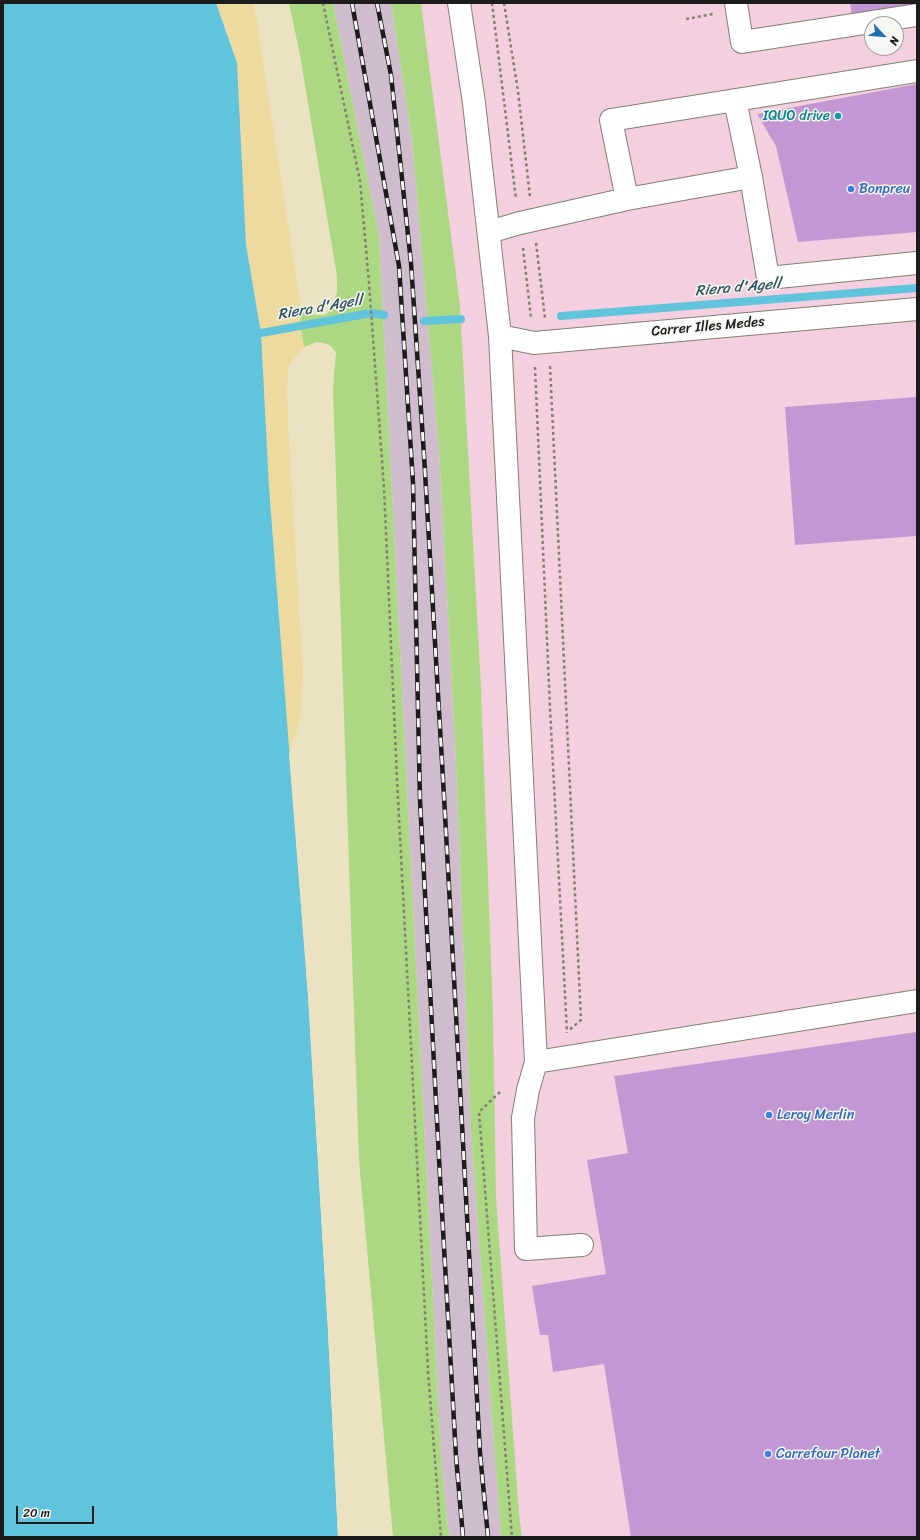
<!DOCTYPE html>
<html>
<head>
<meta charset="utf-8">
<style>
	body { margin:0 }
	#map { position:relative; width:920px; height:1540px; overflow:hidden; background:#ebe2c2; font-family:Sriracha,sans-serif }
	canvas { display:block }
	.frame { position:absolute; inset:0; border:4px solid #1c1c1c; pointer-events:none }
	.north { position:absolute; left:864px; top:16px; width:40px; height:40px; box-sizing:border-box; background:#f6f6f2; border:1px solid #9f9f9c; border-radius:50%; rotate:116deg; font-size:11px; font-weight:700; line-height:16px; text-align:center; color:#1c1c1c }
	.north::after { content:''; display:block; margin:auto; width:14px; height:18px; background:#1f6fb2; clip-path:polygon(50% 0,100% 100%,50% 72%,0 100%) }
	.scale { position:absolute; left:16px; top:1506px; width:78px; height:18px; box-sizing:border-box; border:2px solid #1c1c1c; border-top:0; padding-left:5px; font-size:12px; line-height:14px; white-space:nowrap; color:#1c1c1c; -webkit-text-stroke:3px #f6f6f2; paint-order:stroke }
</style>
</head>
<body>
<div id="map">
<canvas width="920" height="1540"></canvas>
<div class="frame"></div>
<div class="north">N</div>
<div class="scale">20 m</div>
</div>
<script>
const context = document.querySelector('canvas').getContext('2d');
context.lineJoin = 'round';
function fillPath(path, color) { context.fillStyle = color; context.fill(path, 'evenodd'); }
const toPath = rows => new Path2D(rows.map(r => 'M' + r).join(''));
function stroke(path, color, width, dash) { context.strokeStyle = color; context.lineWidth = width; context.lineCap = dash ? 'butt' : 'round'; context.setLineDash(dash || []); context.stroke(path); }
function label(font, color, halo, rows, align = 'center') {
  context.font = font + ' Sriracha,sans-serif'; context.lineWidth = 3; context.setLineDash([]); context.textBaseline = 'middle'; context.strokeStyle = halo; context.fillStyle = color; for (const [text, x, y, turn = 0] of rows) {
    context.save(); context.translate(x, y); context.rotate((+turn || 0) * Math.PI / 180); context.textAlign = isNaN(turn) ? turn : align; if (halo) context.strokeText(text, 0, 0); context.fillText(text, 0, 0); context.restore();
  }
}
const built = toPath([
	[421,3,917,3,917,1537,522,1537,519,1514,496,1197,493,1014,481,687,460,305],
	[872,24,896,24,896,48,872,48]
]);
const industrial = toPath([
	[333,3,391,3,412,139,439,450,455,739,471,1130,501,1537,449,1537,441,1459,379,237]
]);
const green = toPath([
	[289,3,333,3,379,237,441,1459,449,1537,393,1537,359,1160,333,390,336,352,331,346,324,343,317,342,304,347,300,326,301,309,308,313,316,315,325,315,331,310,337,293,337,276,300,55],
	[391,3,421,3,460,305,481,687,493,1014,496,1197,519,1514,522,1537,501,1537,471,1130,455,739,439,450,412,139]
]);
const sand = toPath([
	[216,3,254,3,301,309,300,326,304,347,289,365,287,387,289,443,303,672,300,721,289,754,269,487,261,333,246,245,237,63]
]);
const water = toPath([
	[3,3,216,3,237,63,246,245,261,333,269,487,308,995,328,1331,338,1537,3,1537]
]);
const pier = toPath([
	[291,749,310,994,330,1331,340,1537,338,1537,328,1331,308,995,289,754]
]);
const stream = toPath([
	[561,316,917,288],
	[424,321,461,319],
	[261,333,371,313,384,315]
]);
const building = toPath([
	[850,3,917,3,917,7,852,18],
	[917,84,917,232,798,242,776,146,757,114],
	[917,397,917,536,795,545,785,407],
	[917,1032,917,1537,631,1537,604,1364,553,1372,548,1335,540,1335,532,1286,606,1274,587,1160,628,1153,614,1076]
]);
const path = toPath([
	[323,3,360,181,369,283,384,488,397,779,428,1371,441,1537],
	[492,3,516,199],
	[504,3,518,91,530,197],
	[686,19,713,14],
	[536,243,545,318],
	[523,248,531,318],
	[550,366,581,1020,568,1031],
	[535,367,550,708,567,1033],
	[500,1092,479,1112,512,1537]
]);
const minor = toPath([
	[459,3,474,103,500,336,536,1062,528,1090,523,1118,526,1249,582,1245],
	[736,3,742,42,917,15],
	[735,100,751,177,768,278,917,263],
	[751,177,627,199,611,120,917,71],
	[489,232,520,223,627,199],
	[500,336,534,343,917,309],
	[536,1062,917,1001]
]);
const rail = toPath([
	[352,3,399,266,413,483,420,800,440,1177,456,1456,463,1537],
	[377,3,391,75,411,263,424,455,444,796,480,1453,488,1537]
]);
const markers = [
	[838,116,4,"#0f9aa8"],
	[851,189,4,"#3f7fe0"],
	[769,1115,4,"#3f7fe0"],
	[768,1454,4,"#3f7fe0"]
];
const cultureNames = [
	["IQUO drive",830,116]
];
const shopNames = [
	["Bonpreu",859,189],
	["Leroy Merlin",777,1115],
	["Carrefour Planet",776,1454]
];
const streetNames = [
	["Carrer Illes Medes",708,327,-5]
];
const waterNames = [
	["Riera d'Agell",738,288,-5],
	["Riera d'Agell",320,308,-10]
];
fillPath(built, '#f3cfdf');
fillPath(industrial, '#cfbdce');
fillPath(green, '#acd783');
fillPath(sand, '#eeda9e');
fillPath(water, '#5fc4dc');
fillPath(pier, '#ebe2c2');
stroke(stream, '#5fc4dc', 8);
fillPath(building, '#c297d3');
stroke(minor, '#847f6f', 24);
stroke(path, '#847f6f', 2.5, [3, 3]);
stroke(minor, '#fff', 22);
stroke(rail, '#1c1c1c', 4.5);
stroke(rail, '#f6f6f2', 3, [9]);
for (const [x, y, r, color] of markers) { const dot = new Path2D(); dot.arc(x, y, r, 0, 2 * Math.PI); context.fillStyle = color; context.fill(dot); stroke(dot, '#f6f6f2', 1.5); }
label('14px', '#0d838f', '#f6f6f2', cultureNames, 'right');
label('14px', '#366cbe', '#f6f6f2', shopNames, 'left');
label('14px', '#1c1c1c', '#f6f6f2', streetNames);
label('italic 15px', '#33575f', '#f6f6f2', waterNames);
</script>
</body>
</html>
